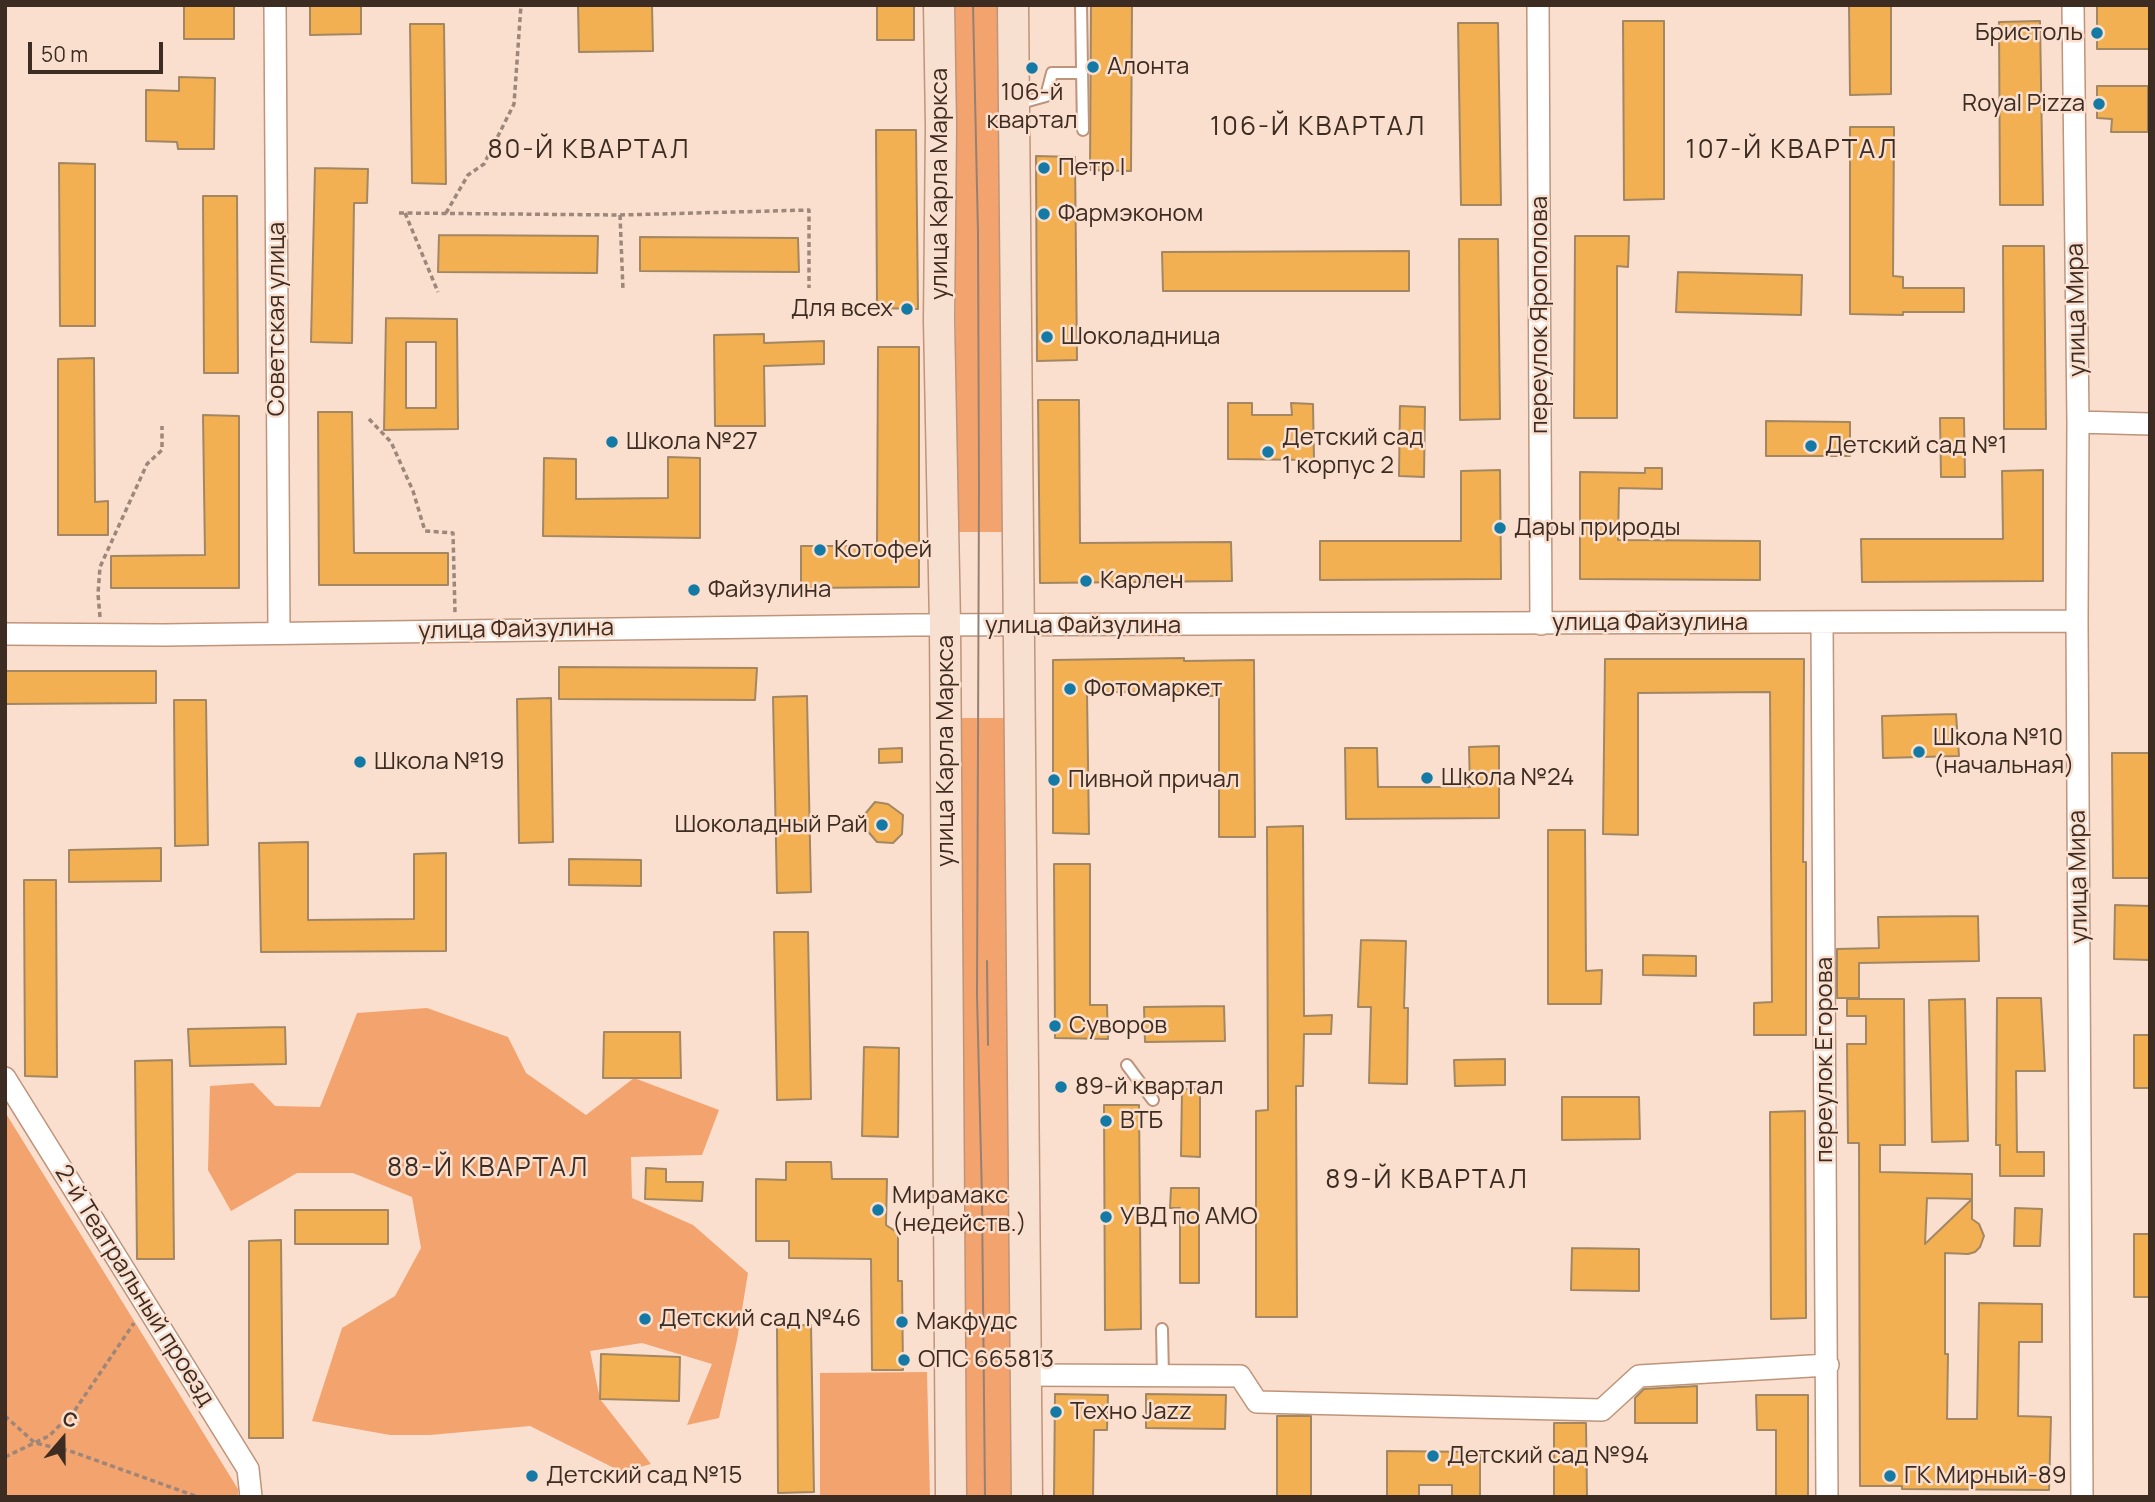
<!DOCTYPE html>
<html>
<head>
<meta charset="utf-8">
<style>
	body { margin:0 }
	#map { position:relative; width:2155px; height:1502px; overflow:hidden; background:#fadfcf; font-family:Manrope,sans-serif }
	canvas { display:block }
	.frame { position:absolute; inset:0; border:7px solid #3c2c21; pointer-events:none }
	.north { position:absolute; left:28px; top:1404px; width:70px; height:70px; -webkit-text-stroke:5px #fadfcf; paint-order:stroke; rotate:20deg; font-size:19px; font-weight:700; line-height:28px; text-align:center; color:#3c2c21 }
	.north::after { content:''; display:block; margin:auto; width:24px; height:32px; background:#3c2c21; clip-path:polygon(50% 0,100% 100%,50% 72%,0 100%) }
	.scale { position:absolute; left:28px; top:42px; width:135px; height:32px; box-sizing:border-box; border:4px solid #3c2c21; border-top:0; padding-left:9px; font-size:21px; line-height:24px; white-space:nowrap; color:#3c2c21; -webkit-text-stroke:5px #fadfcf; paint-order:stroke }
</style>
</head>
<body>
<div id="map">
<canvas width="2155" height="1502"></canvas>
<div class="frame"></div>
<div class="north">С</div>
<div class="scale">50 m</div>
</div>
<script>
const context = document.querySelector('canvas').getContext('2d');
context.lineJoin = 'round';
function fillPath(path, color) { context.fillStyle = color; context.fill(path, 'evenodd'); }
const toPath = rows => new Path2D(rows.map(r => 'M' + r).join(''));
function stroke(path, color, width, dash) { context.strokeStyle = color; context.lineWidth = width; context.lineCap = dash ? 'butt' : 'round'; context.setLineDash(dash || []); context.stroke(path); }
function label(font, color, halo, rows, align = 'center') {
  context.font = font + ' Manrope,sans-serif'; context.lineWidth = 5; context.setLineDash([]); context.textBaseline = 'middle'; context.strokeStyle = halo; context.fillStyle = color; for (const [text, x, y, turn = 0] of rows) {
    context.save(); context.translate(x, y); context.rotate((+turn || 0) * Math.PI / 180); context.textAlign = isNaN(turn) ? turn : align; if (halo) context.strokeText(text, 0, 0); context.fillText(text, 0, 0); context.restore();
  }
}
const green = toPath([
	[953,5,1000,5,1007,532,957,532],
	[958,718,1007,718,1013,1497,965,1497],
	[427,1008,508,1037,526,1073,586,1115,634,1078,719,1110,702,1155,631,1157,632,1198,693,1225,748,1273,737,1340,719,1418,687,1425,712,1364,642,1343,590,1351,600,1399,651,1464,622,1472,530,1426,430,1435,390,1435,312,1421,342,1328,395,1296,421,1248,412,1197,353,1173,297,1173,231,1211,208,1170,210,1086,253,1083,275,1106,320,1107,357,1013],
	[5,1112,238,1489,238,1497,5,1497],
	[927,1372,930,1497,820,1497,820,1373]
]);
const building = toPath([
	[234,5,234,39,184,39,184,6,234,5],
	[310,5,361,5,361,34,310,35,310,5],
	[578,5,652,5,653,51,579,52,578,5],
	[877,5,914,5,914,40,877,40,877,5],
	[1091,5,1132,5,1131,171,1090,170,1091,5],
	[1849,5,1891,5,1891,94,1850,95,1849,5],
	[2097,5,2150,5,2150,49,2097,49,2097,5],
	[1623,21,1664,21,1664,199,1624,200,1623,21],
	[2040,21,2043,205,2000,205,1999,22,2040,21],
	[1458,23,1498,23,1501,205,1461,205,1458,23],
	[410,24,444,24,446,184,412,183,410,24],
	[179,77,215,78,214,149,178,149,177,142,146,141,146,90,179,91,179,77],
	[2097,86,2148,86,2148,132,2111,132,2112,119,2097,118,2097,86],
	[1850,127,1894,127,1893,276,1903,277,1903,288,1964,288,1964,312,1903,312,1903,315,1850,314,1850,127],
	[876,130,916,130,918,309,877,308,876,130],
	[1036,156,1075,157,1077,360,1037,361,1036,156],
	[59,163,95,164,95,326,60,326,59,163],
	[315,168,368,169,367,203,354,203,352,343,311,342,315,168],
	[203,196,237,196,238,373,204,373,203,196],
	[439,235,598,236,597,273,438,272,439,235],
	[1575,236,1629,236,1628,267,1617,266,1617,418,1574,418,1575,236],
	[640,237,798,238,799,272,640,271,640,237],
	[1459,239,1498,239,1500,419,1460,420,1459,239],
	[2003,246,2044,246,2046,429,2004,429,2003,246],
	[1409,251,1409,291,1163,291,1162,252,1409,251],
	[1678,272,1802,275,1801,315,1676,312,1678,272],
	[386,318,457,319,458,429,384,430,386,318],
	[406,342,436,342,436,408,406,408,406,342],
	[764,334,764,343,824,341,824,364,764,366,765,426,715,426,714,335,764,334],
	[878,347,919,347,919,587,801,588,801,546,877,546,878,347],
	[94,358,95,502,108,501,108,535,58,535,58,359,94,358],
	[1038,400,1079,400,1080,543,1231,542,1232,581,1040,583,1038,400],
	[1228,403,1252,403,1252,415,1292,415,1291,403,1313,404,1314,460,1228,459,1228,403],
	[1400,406,1425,407,1424,477,1399,476,1400,406],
	[318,412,352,412,354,553,448,553,448,585,319,585,318,412],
	[203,415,239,416,239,588,111,588,111,556,205,555,203,415],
	[1940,418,1964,418,1965,477,1941,477,1940,418],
	[1766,421,1850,422,1850,456,1766,456,1766,421],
	[668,457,700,458,700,538,543,536,544,458,576,459,576,499,668,498,668,457],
	[1645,468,1662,468,1662,489,1619,488,1618,540,1760,541,1760,580,1580,579,1580,472,1645,473,1645,468],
	[1500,470,1501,579,1320,580,1320,541,1461,541,1461,471,1500,470],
	[2043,470,2043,581,1862,582,1861,539,2003,539,2002,471,2043,470],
	[1184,658,1184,661,1254,660,1255,837,1219,837,1219,696,1201,696,1201,692,1087,692,1089,834,1053,833,1053,660,1184,658],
	[1605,659,1804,659,1803,862,1806,862,1806,1035,1754,1035,1754,1003,1772,1002,1770,692,1638,693,1638,835,1603,834,1605,659],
	[559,667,757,668,755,700,559,699,559,667],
	[5,671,156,671,156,703,5,704,5,671],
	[807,696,811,892,777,893,773,697,807,696],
	[551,698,553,842,519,843,517,699,551,698],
	[174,700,206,700,208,845,175,846,174,700],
	[1956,714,1959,756,1883,758,1882,716,1956,714],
	[1499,746,1499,818,1346,819,1345,748,1377,748,1378,787,1470,787,1469,747,1499,746],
	[902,748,902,762,879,763,879,749,902,748],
	[2112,753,2150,753,2150,878,2113,878,2112,753],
	[875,802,888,804,903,815,902,834,893,843,877,842,864,827,865,814,875,802],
	[1303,826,1304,1016,1332,1015,1331,1034,1304,1034,1303,1086,1296,1086,1297,1317,1256,1317,1256,1111,1268,1110,1267,827,1303,826],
	[1548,830,1585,830,1586,971,1602,970,1601,1004,1548,1004,1548,830],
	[308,842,308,920,414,919,414,854,446,853,446,951,261,952,259,843,308,842],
	[161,848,161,881,69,882,69,850,161,848],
	[569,859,641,860,641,886,569,885,569,859],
	[1054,864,1090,864,1090,1005,1107,1005,1108,1039,1055,1038,1054,864],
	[24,880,56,880,57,1077,25,1076,24,880],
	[2115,905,2150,906,2150,960,2114,959,2115,905],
	[1978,916,1979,961,1859,963,1859,998,1837,998,1837,949,1879,948,1878,917,1978,916],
	[774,932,808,932,811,1099,777,1100,774,932],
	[1361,940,1406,941,1404,1008,1408,1008,1407,1084,1369,1083,1371,1007,1358,1007,1361,940],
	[1643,955,1696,956,1696,976,1643,975,1643,955],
	[1997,998,2041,998,2045,1071,2016,1071,2017,1152,2044,1152,2044,1176,2000,1176,2000,1145,1996,1145,1997,998],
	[1847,999,1904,999,1905,1145,1880,1145,1880,1172,1972,1174,1972,1219,1979,1224,1984,1236,1980,1247,1975,1252,1968,1254,1945,1253,1945,1354,1948,1354,1947,1419,1977,1419,1979,1303,2042,1304,2042,1342,2019,1342,2018,1416,2051,1417,2049,1490,1902,1489,1902,1486,1860,1486,1859,1143,1848,1143,1847,1044,1866,1044,1866,1016,1847,1016,1847,999],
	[1927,1198,1972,1199,1925,1244,1927,1198],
	[1965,999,1968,1141,1932,1142,1929,1000,1965,999],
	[1224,1006,1225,1041,1145,1042,1144,1007,1224,1006],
	[285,1027,286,1064,190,1066,188,1029,285,1027],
	[604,1032,680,1032,681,1078,603,1078,604,1032],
	[2134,1035,2150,1035,2150,1088,2134,1088,2134,1035],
	[864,1047,899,1048,898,1137,862,1136,864,1047],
	[1505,1059,1505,1085,1455,1086,1454,1060,1505,1059],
	[172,1060,174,1259,137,1259,135,1061,172,1060],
	[1182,1089,1200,1089,1200,1157,1181,1156,1182,1089],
	[1562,1097,1639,1097,1640,1139,1562,1140,1562,1097],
	[1104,1105,1139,1105,1141,1329,1105,1330,1104,1105],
	[1805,1111,1806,1318,1771,1319,1770,1112,1805,1111],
	[786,1162,831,1162,832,1179,887,1179,886,1225,898,1233,898,1281,902,1281,903,1370,872,1370,871,1259,789,1258,789,1241,756,1241,756,1179,786,1180,786,1162],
	[646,1168,666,1169,666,1182,703,1182,702,1201,645,1199,646,1168],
	[1171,1188,1199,1188,1199,1283,1180,1283,1180,1208,1170,1208,1171,1188],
	[2015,1208,2042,1209,2040,1246,2014,1246,2015,1208],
	[295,1210,388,1210,388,1244,295,1244,295,1210],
	[2134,1234,2150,1234,2150,1297,2134,1297,2134,1234],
	[281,1240,283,1438,249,1438,249,1241,281,1240],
	[1572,1248,1639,1249,1639,1291,1571,1290,1572,1248],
	[811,1325,814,1492,778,1493,777,1326,811,1325],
	[601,1354,680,1357,679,1401,600,1399,601,1354],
	[1697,1386,1697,1423,1635,1423,1635,1398,1644,1389,1697,1386],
	[1055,1394,1108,1395,1107,1430,1094,1430,1093,1497,1054,1497,1055,1394],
	[1146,1394,1226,1395,1225,1429,1146,1428,1146,1394],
	[1756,1395,1808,1395,1808,1497,1776,1497,1776,1430,1757,1430,1756,1395],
	[1277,1416,1311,1416,1311,1497,1277,1497,1277,1416],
	[1554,1423,1586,1423,1587,1497,1554,1497,1554,1423],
	[1387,1451,1480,1452,1480,1497,1452,1497,1452,1485,1419,1485,1419,1497,1387,1497,1387,1451]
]);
const path = toPath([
	[399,213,620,215,623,290],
	[405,213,438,292],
	[446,213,468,175,484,164,514,104,521,5],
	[620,215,809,210,809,288],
	[369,419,391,442,413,491,425,531,453,533,455,613],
	[100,617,98,594,100,567,147,464,162,450,162,426],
	[5,1416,35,1443,70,1451,198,1497],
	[5,1457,49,1436,75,1410,134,1323]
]);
const service = toPath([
	[1081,5,1083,130],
	[1028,101,1046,96,1052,73,1082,73],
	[1127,1065,1153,1100],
	[1162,1329,1163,1376]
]);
const minor = toPath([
	[275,5,279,632],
	[1538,5,1541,624],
	[2073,5,2078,422,2077,621,2082,1497],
	[2078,422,2150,424],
	[1822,623,1827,1497],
	[5,634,164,635,913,625,2077,621],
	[5,1078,248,1469,251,1497],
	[1025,1375,1240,1376,1257,1402,1602,1410,1639,1376,1828,1365]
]);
const secondary = toPath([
	[939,5,941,126,939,320,945,625,951,1497],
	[1013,5,1027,1497]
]);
const tram = toPath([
	[973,5,978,233,979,488,977,995,982,1198,985,1497],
	[987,961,988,1045]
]);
const markers = [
	[2097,33,7,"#1479a5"],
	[1093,67,7,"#1479a5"],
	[1032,68,7,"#1479a5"],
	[2099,104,7,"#1479a5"],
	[1044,168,7,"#1479a5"],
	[1044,214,7,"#1479a5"],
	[907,309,7,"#1479a5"],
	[1047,337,7,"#1479a5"],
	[612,442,7,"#1479a5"],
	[1811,446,7,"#1479a5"],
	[1268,452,7,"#1479a5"],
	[1500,528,7,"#1479a5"],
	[820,550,7,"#1479a5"],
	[1086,581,7,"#1479a5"],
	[694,590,7,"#1479a5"],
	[1070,689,7,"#1479a5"],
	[1919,752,7,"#1479a5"],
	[360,762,7,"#1479a5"],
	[1427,778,7,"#1479a5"],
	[1054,780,7,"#1479a5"],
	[882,825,7,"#1479a5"],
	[1055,1026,7,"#1479a5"],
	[1061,1087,7,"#1479a5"],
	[1106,1121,7,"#1479a5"],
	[878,1210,7,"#1479a5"],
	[1106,1217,7,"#1479a5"],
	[645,1319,7,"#1479a5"],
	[902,1322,7,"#1479a5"],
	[904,1360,7,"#1479a5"],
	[1056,1412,7,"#1479a5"],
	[1433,1456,7,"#1479a5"],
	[532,1476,7,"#1479a5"],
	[1890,1476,7,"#1479a5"]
];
const poiNames = [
	["Бристоль",2083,33,"right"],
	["Алонта",1107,67],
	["106-й",1032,93,"center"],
	["квартал",1032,121,"center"],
	["Royal Pizza",2085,104,"right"],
	["Петр I",1058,168],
	["Фармэконом",1058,214],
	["Для всех",893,309,"right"],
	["Шоколадница",1061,337],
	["Детский сад",1282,438],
	["1 корпус 2",1282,466],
	["Школа №27",626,442],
	["Детский сад №1",1825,446],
	["Дары природы",1514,528],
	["Котофей",834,550],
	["Карлен",1100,581],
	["Файзулина",708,590],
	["Фотомаркет",1084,689],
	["Школа №10",1933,738],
	["(начальная)",1933,766],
	["Школа №19",374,762],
	["Школа №24",1441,778],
	["Пивной причал",1068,780],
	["Шоколадный Рай",868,825,"right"],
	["Суворов",1069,1026],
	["89-й квартал",1075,1087],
	["ВТБ",1120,1121],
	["Мирамакс",892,1196],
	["(недейств.)",892,1224],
	["УВД по АМО",1120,1217],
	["Детский сад №46",659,1319],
	["Макфудс",916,1322],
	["ОПС 665813",918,1360],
	["Техно Jazz",1070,1412],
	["Детский сад №94",1447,1456],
	["Детский сад №15",546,1476],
	["ГК Мирный-89",1904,1476]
];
const streetNames = [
	["улица Карла Маркса",940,184,-90],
	["улица Мира",2077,310,-91],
	["переулок Ярополова",1540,315,-90],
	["Советская улица",277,319,-90],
	["улица Файзулина",1650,623],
	["улица Файзулина",1083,626],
	["улица Файзулина",516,630,-1],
	["улица Карла Маркса",946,751,-90],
	["улица Мира",2079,877,-91],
	["переулок Егорова",1825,1060,-90],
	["2-й Театральный проезд",134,1286,58]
];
const neighbourhoodNames = [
	["106-Й КВАРТАЛ",1318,128],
	["80-Й КВАРТАЛ",589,151],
	["107-Й КВАРТАЛ",1792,151],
	["88-Й КВАРТАЛ",488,1169],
	["89-Й КВАРТАЛ",1427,1181]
];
fillPath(green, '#f3a36e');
fillPath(building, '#f2b052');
stroke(building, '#a38762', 2);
stroke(service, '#be947a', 14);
stroke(minor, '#be947a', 24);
stroke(secondary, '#be947a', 33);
stroke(path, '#9d877a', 3.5, [5, 3.5]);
stroke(service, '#fff', 10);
stroke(minor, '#fff', 21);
stroke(secondary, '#f8e0d0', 30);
stroke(tram, '#958073', 2);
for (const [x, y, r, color] of markers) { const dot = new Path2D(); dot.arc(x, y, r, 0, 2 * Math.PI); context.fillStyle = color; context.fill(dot); stroke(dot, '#fadfcf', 2.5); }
label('24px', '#3c2c21', '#fadfcf', poiNames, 'left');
label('24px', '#3c2c21', '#fadfcf', streetNames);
context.letterSpacing = '2px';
label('26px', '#3c2c21', '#fadfcf', neighbourhoodNames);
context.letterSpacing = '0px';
</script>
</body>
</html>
